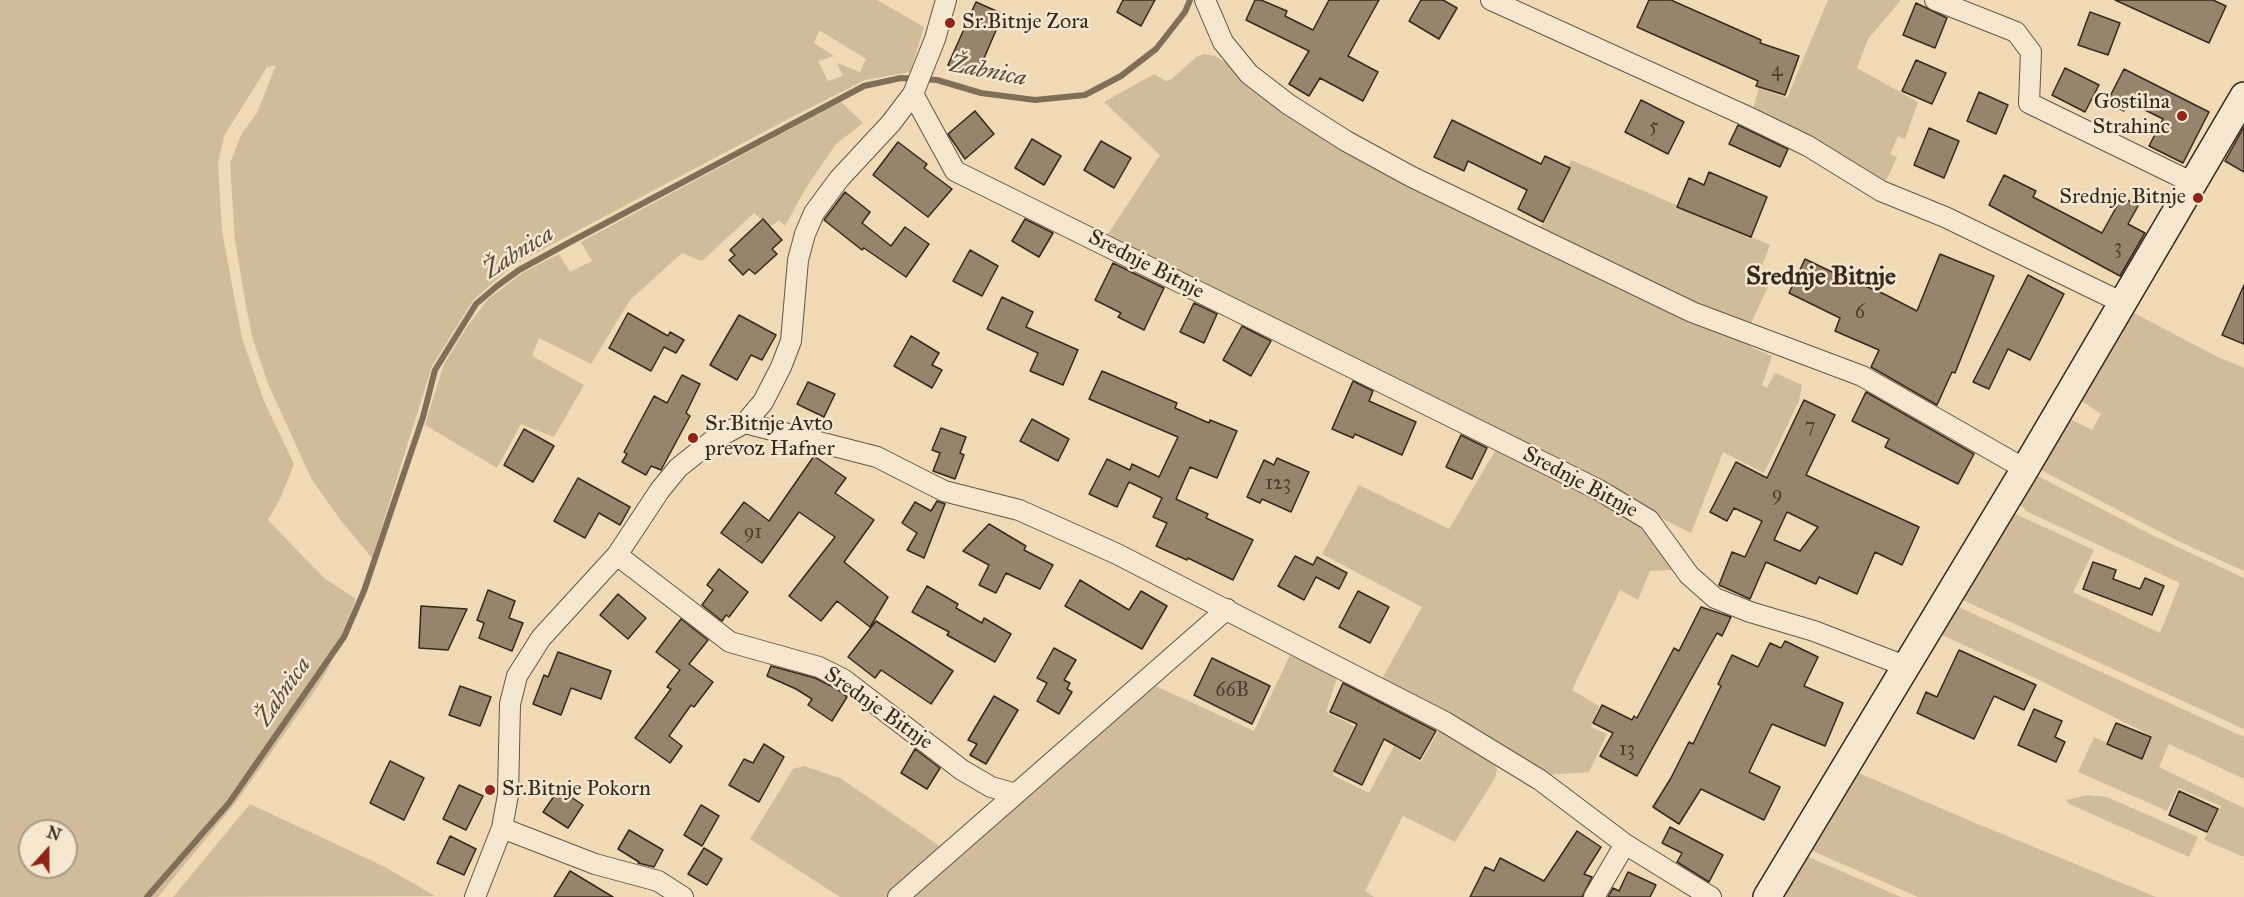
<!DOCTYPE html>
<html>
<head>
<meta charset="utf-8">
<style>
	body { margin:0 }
	#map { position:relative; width:2244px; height:897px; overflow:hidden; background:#f0d9b5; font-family:"IM FELL Great Primer",serif }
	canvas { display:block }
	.north { position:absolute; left:18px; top:819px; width:60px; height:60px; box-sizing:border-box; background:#f5e6cf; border:2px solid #a89a88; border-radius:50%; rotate:21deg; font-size:16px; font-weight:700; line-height:24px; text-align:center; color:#35291d }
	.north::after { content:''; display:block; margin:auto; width:21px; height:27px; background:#8f2418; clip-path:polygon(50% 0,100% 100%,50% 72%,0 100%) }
</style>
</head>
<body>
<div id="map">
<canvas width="2244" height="897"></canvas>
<div class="north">N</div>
</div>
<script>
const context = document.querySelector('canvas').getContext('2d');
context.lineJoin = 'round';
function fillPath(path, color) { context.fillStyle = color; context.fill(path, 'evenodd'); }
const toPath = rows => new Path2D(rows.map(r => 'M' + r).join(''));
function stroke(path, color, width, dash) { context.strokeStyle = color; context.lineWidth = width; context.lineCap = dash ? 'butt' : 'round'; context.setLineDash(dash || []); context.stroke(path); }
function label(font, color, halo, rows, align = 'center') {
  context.font = font + ' "IM FELL Great Primer",serif'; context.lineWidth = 5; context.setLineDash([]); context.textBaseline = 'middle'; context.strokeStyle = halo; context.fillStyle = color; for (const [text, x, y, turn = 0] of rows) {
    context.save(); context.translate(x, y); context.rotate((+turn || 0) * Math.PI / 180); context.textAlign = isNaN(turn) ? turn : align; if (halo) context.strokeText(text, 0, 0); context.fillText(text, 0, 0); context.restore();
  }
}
const green = toPath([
	[0,0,877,0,924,27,910,72,865,80,788,119,515,264,474,299,432,366,372,558,342,522,312,480,305,465,269,386,253,340,246,306,235,240,230,163,242,133,257,113,276,65,267,67,224,136,218,164,222,231,242,338,264,401,294,464,280,499,268,520,324,578,356,599,328,669,316,689,237,801,158,897,0,897],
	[819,30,866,59,860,72,837,63,843,76,828,81,818,61,834,56,814,43],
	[30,831,66,831,66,867,30,867],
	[1828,0,1901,0,1868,39,1857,68,1918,102,1905,139,1898,136,1890,154,1897,157,1886,181,1883,182,1752,112,1759,88,1787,98],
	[1205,54,1215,56,1238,71,1266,97,1747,341,1753,348,1772,356,1762,385,1767,388,1775,373,1802,385,1799,401,1764,473,1723,452,1691,533,1104,240,1160,155,1104,102,1154,74,1166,81,1170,80,1198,56],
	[841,102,863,123,836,144,807,186,785,226,779,220,770,227,754,213,702,261,682,253,630,300,591,364,539,338,532,356,584,385,554,437,521,424,497,468,425,425,444,364,467,327,488,299,524,272,559,254,570,272,592,261,581,242],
	[1571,160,1770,245,1759,274,1770,282,1750,326,1694,305,1538,233],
	[2130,311,2218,357,2244,368,2244,571,2176,540,2037,468,2064,416,2092,430,2101,414,2077,398],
	[1503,449,1510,451,1642,525,1675,570,1650,571,1638,600,1620,590,1572,690,1599,706,1591,727,1607,734,1589,772,1545,775,1380,682,1422,607,1322,554,1359,485,1449,529,1495,451],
	[2034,474,2150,534,2244,578,2244,729,1956,597,2009,511,2094,550,2073,592,2160,633,2180,583,2026,511,2018,502],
	[1952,604,2244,737,2244,779,2169,744,2159,767,2244,808,2244,857,2204,840,2221,806,2178,788,2167,811,2078,772,2094,737,2143,758,2152,736,2035,678,1936,632],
	[1290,655,1337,678,1326,712,1354,726,1333,775,1369,793,1394,746,1421,762,1440,728,1493,760,1497,770,1495,778,1455,842,1403,816,1365,891,1374,897,906,897,1151,684,1254,731],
	[804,766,840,778,944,849,891,897,840,897,750,839,793,769],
	[1854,771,1973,822,2156,897,1918,897,1808,849],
	[2087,795,2107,797,2198,837,2189,857,2069,804,2066,800],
	[250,804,385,867,435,896,173,897],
	[1804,855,1901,897,1777,897]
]);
const stream = toPath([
	[147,897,229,803,344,637,364,591,423,417,435,370,476,304,497,286,519,270,572,241,864,86,901,78,937,80,981,93,1035,100,1085,95,1121,76,1156,49,1185,12,1190,0]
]);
const building = toPath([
	[1123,0,1155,0,1141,26,1117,12,1123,0],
	[1255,0,1261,0,1287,11,1285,16,1313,30,1329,0,1379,0,1348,56,1378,72,1363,101,1320,78,1309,96,1289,84,1309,51,1246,20,1255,0],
	[1421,0,1443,0,1457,8,1439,39,1409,21,1421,0],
	[1649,0,1671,0,1761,40,1760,43,1799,56,1785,95,1756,86,1758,81,1637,27,1649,0],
	[2115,0,2213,0,2226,6,2209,43,2115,0],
	[976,2,1003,14,976,77,948,65,976,2],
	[1916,3,1947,18,1935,48,1903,35,1916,3],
	[2090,12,2120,23,2108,55,2078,45,2090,12],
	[1916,60,1946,73,1932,104,1902,91,1916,60],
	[2065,68,2099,85,2085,112,2052,95,2065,68],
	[2124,69,2209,112,2183,163,2149,146,2163,119,2129,102,2124,111,2107,102,2124,69],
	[1979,92,2008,105,1996,134,1967,121,1979,92],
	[1641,100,1684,122,1668,154,1625,132,1641,100],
	[975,111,994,134,965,159,948,134,975,111],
	[1452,120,1541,164,1545,156,1570,168,1543,222,1518,209,1527,190,1468,161,1464,171,1434,157,1452,120],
	[1738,125,1788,149,1780,167,1729,144,1738,125],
	[2244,127,2244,172,2225,161,2244,127],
	[1929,128,1959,141,1944,178,1914,165,1929,128],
	[1032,139,1061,156,1044,185,1015,168,1032,139],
	[1101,141,1131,158,1114,188,1084,170,1101,141],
	[898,142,927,164,924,168,952,189,928,217,873,175,898,142],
	[1709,172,1767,197,1751,237,1677,207,1689,178,1704,185,1709,172],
	[2004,175,2036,191,2033,197,2102,233,2122,197,2138,206,2128,224,2145,233,2120,276,1989,205,2004,175],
	[845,192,870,212,862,223,891,246,905,227,929,244,906,277,864,248,862,250,824,220,845,192],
	[763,219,782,240,772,249,777,254,755,274,749,269,743,275,729,260,735,255,730,250,763,219],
	[1025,219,1053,233,1039,257,1012,241,1025,219],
	[970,250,998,266,982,296,953,281,970,250],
	[1940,254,1994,276,1955,373,1952,372,1937,405,1871,367,1879,350,1835,331,1840,318,1789,293,1805,259,1855,283,1856,282,1884,294,1917,311,1940,254],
	[1113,263,1164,288,1144,330,1118,317,1121,313,1095,300,1113,263],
	[2028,275,2064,294,2030,360,2008,349,1989,389,1973,382,2028,275],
	[2244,285,2244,344,2222,335,2244,285],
	[1002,297,1033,312,1026,327,1078,350,1063,385,1030,371,1038,353,987,329,1002,297],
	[1194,303,1217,314,1204,343,1180,332,1194,303],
	[628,313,668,336,670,332,684,340,676,353,664,347,651,371,609,348,628,313],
	[739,315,776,335,762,360,751,355,737,380,710,365,739,315],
	[1242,326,1271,341,1251,376,1223,360,1242,326],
	[911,336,939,353,932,365,942,370,932,388,894,366,911,336],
	[1102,371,1177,403,1175,408,1209,423,1210,420,1237,431,1217,478,1190,467,1176,499,1208,514,1206,518,1253,540,1233,580,1188,558,1187,560,1156,546,1167,523,1153,517,1162,498,1129,482,1117,507,1089,494,1107,459,1130,470,1132,464,1159,477,1178,437,1089,399,1102,371],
	[682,375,700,384,686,413,690,416,661,470,651,466,646,475,622,462,627,454,624,452,654,396,667,403,682,375],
	[1353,381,1373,391,1369,401,1416,422,1402,455,1355,434,1353,438,1332,429,1353,381],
	[808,382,835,394,824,417,797,404,808,382],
	[1866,392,1974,454,1958,484,1885,447,1889,439,1852,421,1866,392],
	[1804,400,1835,415,1806,475,1919,527,1902,565,1875,552,1857,594,1819,577,1816,584,1766,562,1750,599,1719,585,1732,552,1745,557,1762,521,1734,508,1727,521,1710,512,1736,462,1767,478,1804,400],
	[1787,512,1818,527,1800,551,1774,540,1787,512],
	[1032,419,1069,439,1058,461,1020,441,1032,419],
	[941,428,966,437,960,453,964,455,955,479,933,471,940,453,932,450,941,428],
	[524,429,554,446,533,482,504,465,524,429],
	[1461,435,1487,448,1472,479,1446,467,1461,435],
	[814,456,846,478,835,493,874,520,844,562,888,597,870,627,837,601,821,621,789,596,835,537,799,512,762,563,721,533,744,502,769,521,814,456],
	[1277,458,1309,472,1291,512,1262,499,1260,503,1247,497,1264,460,1274,465,1277,458],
	[578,478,630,507,620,525,599,513,585,538,554,521,578,478],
	[937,501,945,504,924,558,907,550,917,533,902,523,915,502,931,511,937,501],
	[989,524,1026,546,1024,550,1053,565,1040,589,1006,573,996,593,979,585,989,565,963,551,989,524],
	[1295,556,1313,565,1317,557,1347,573,1339,589,1316,577,1304,600,1278,586,1295,556],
	[2093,562,2116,570,2113,579,2140,589,2145,578,2164,586,2152,615,2083,589,2093,562],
	[719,569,748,592,729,617,726,615,722,621,702,605,713,590,707,585,719,569],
	[1080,580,1129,610,1141,591,1167,606,1142,649,1065,606,1080,580],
	[927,586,958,604,956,608,982,623,984,618,1011,634,995,662,947,635,949,632,912,612,927,586],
	[488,590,515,601,509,618,523,623,512,651,479,638,484,623,477,620,488,590],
	[1358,591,1389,607,1370,643,1339,627,1358,591],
	[618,594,646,618,628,639,600,615,618,594],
	[421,606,467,609,448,650,419,648,421,606],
	[1701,607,1731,617,1722,636,1717,633,1637,776,1600,756,1613,733,1593,723,1602,705,1632,720,1634,716,1637,718,1674,648,1679,651,1701,607],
	[681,619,708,640,689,664,713,682,694,707,691,705,669,736,682,746,670,763,635,738,671,689,667,687,680,670,656,652,681,619],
	[876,621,953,671,931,704,881,670,875,678,848,657,876,621],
	[1785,641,1818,657,1804,686,1843,703,1825,746,1772,724,1749,772,1780,787,1764,820,1701,789,1679,824,1653,807,1671,778,1689,742,1693,744,1721,686,1718,684,1732,655,1758,667,1770,643,1781,648,1785,641],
	[1054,648,1076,660,1064,680,1070,683,1067,689,1072,692,1059,714,1037,701,1047,683,1037,678,1054,648],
	[1959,650,2036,685,2024,710,1994,696,1974,739,1917,713,1926,692,1937,697,1959,650],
	[558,652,611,671,601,699,571,688,561,715,533,704,544,675,548,677,558,652],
	[1212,658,1270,686,1252,724,1194,695,1212,658],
	[771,666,815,678,837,689,847,697,832,721,808,705,812,699,796,689,767,676,771,666],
	[1343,683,1436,731,1420,759,1384,739,1362,785,1334,771,1357,724,1330,712,1343,683],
	[460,686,491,697,480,726,449,715,460,686],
	[994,696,1018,710,986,764,970,755,977,744,968,740,994,696],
	[2034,709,2062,721,2055,737,2065,742,2056,762,2018,745,2034,709],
	[2116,723,2151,737,2142,759,2107,744,2116,723],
	[764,744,784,757,759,802,729,785,744,759,753,763,764,744],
	[915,749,940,768,927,789,901,773,915,749],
	[390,761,424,778,404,820,370,803,390,761],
	[459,785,483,796,466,830,443,819,459,785],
	[559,789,583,805,568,828,543,812,559,789],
	[2179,791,2218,809,2207,832,2169,815,2179,791],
	[701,805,719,816,702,846,684,835,701,805],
	[1670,827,1723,855,1709,882,1677,862,1682,853,1662,843,1670,827],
	[629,830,663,850,654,867,638,863,639,862,618,849,629,830],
	[1577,831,1601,847,1584,874,1592,877,1582,897,1470,897,1485,867,1494,871,1500,858,1544,881,1577,831],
	[450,836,476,849,464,875,437,863,450,836],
	[704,848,722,859,707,885,688,874,704,848],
	[570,871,613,897,554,897,570,871],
	[1628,872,1656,885,1650,897,1608,897,1613,888,1619,891,1628,872]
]);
const street = toPath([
	[1205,0,1223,42,1249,74,1288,104,1346,141,1412,177,1692,312,1862,376,2025,469],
	[1491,0,1744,115,1808,146,1881,191,1945,217,2123,303],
	[1935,0,2016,32,2031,52,2029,103,2193,183],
	[913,94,955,171,1599,490,1649,520,1689,575,1715,598,1750,612,1814,631,1905,666],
	[745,423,877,457,944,491,1019,510,1115,553,1445,722,1540,780,1625,844,1711,897],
	[617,555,730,642,819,667,843,679,962,770,991,787,1016,794],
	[502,828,595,864,658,881,683,897],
	[475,897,502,828,508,795,510,704,517,676,541,638,617,555,660,490,678,468,713,440,745,423,763,402,781,367,791,341,798,260,805,234,814,213,839,179,891,123,913,94,935,39,946,0],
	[898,897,1227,609],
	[1594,897,1625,844]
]);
const secondary = toPath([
	[1767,897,2025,469,2244,96]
]);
const markers = [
	[950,23,6,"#8f2418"],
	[2182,116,6,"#8f2418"],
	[2198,198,6,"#8f2418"],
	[693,438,6,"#8f2418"],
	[490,790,6,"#8f2418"]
];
const numberNames = [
	["4",1777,71],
	["5",1654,127],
	["3",2118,248],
	["6",1860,313],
	["7",1810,427],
	["123",1278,484],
	["9",1777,495],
	["91",753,533],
	["66B",1232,691],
	["13",1627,750]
];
const poiNames = [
	["Sr.Bitnje Zora",962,23],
	["Gostilna",2170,103,"right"],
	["Strahinc",2170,128,"right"],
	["Srednje Bitnje",2186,198,"right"],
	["Sr.Bitnje Avto",705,425],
	["prevoz Hafner",705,450],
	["Sr.Bitnje Pokorn",502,790]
];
const streetNames = [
	["Srednje Bitnje",1146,265,27],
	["Srednje Bitnje",1580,483,28],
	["Srednje Bitnje",878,709,35]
];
const waterNames = [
	["Žabnica",988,72,11],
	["Žabnica",519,253,-32],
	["Žabnica",284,692,-55]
];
const quarterNames = [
	["Srednje Bitnje",1821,278]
];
fillPath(green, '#d0bb9b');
stroke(stream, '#7f6f59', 6);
fillPath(building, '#96856c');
stroke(building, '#35291d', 1.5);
stroke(street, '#645543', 22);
stroke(secondary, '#35291d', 30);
stroke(street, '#f5e6cf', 20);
stroke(secondary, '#f5e6cf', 27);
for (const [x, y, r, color] of markers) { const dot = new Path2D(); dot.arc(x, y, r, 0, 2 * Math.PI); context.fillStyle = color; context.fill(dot); stroke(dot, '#f5e6cf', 2); }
label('20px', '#4d4031', null, numberNames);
label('22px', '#35291d', '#f5e6cf', poiNames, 'left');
label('22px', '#35291d', '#f5e6cf', streetNames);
label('italic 24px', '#5a4c3b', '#f5e6cf', waterNames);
label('bold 26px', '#35291d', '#f5e6cf', quarterNames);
</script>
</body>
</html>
